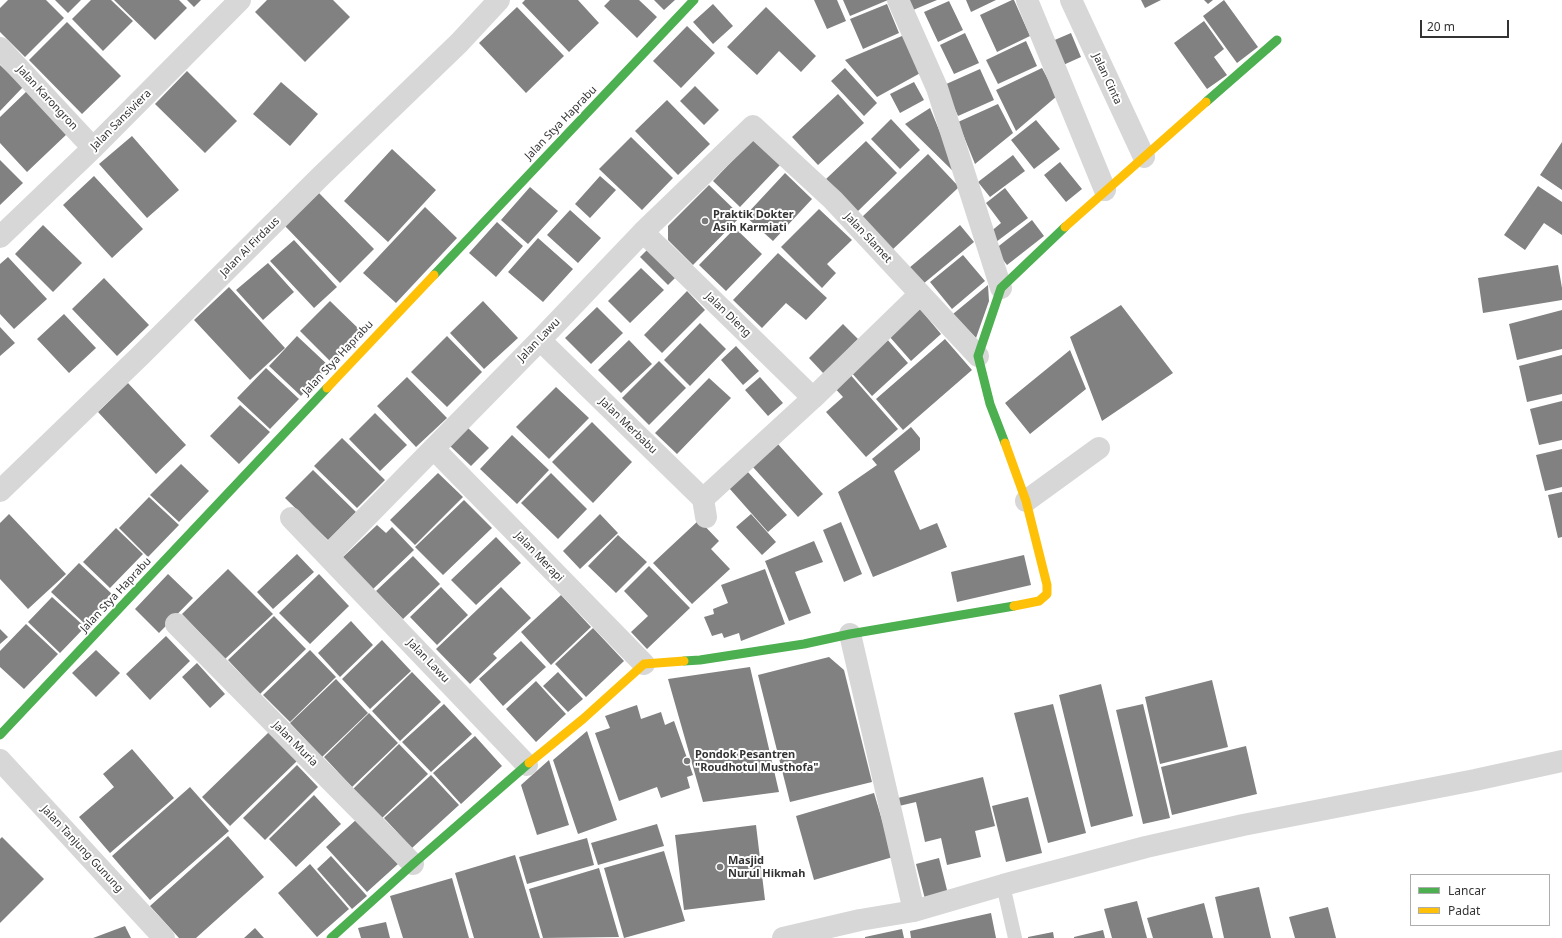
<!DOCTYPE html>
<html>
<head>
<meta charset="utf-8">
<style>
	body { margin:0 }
	#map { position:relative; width:1562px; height:938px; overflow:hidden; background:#fff; font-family:"Noto Sans",sans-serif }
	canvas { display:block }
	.legend { position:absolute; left:1410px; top:874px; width:140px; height:52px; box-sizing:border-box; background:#fff; border:1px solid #adadad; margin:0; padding:5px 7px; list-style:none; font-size:12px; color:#333 }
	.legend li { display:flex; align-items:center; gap:8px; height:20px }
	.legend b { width:20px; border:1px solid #adadad }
	.scale { position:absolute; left:1420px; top:20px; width:89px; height:18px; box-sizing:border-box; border:2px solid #333; border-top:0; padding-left:5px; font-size:12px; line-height:14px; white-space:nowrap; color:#333; -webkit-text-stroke:3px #fff; paint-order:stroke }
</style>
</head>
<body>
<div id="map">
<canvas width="1562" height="938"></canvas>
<ul class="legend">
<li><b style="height:5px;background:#4caf50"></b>Lancar</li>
<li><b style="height:5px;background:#ffc107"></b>Padat</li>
</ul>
<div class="scale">20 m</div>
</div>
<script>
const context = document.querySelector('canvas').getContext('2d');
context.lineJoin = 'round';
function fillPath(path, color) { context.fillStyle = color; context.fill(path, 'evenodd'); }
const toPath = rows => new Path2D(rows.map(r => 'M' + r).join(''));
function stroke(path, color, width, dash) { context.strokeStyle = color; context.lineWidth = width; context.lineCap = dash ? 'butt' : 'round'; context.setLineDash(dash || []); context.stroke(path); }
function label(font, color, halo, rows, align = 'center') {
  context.font = font + ' "Noto Sans",sans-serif'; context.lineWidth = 4; context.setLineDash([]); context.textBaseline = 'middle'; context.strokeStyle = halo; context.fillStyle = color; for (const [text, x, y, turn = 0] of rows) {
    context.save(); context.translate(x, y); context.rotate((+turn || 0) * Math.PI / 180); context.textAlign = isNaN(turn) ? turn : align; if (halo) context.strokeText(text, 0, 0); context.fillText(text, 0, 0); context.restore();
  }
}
const building = toPath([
	[8,0,46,0,64,18,25,57,0,32,0,8],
	[55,0,81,0,68,13],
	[91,0,111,0,133,21,103,51,72,19],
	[114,0,179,0,187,8,155,40],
	[187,0,201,0,194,7],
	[267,0,333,0,350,17,305,62,255,12],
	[525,0,578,0,599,23,569,52,522,3],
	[610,0,639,0,657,17,637,38,604,6],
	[654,0,675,0,664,10],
	[814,0,837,0,846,21,827,29],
	[843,0,888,0,850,16],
	[909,0,937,0,913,10],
	[966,0,996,0,971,12],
	[1012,0,1014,0,1030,36,997,52,980,15],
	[1141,0,1161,0,1145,8],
	[1204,0,1213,0,1208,4],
	[1224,0,1258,47,1237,63,1203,16],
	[949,1,963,30,938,42,924,12],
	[713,4,733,26,713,44,693,22],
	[887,4,899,33,863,49,850,19],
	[517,7,564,56,526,93,479,43],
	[766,7,816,56,801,72,779,51,757,75,727,47],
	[1204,21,1224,49,1214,57,1227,75,1207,89,1174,43],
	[67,22,121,76,82,114,29,60],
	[687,26,715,53,681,88,653,61],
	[909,33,924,71,877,97,845,60],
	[965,33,979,63,954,74,940,45],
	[1071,33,1081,57,1061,66,1050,42],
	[1026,41,1037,66,998,84,986,60],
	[0,65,23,87,0,111],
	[845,68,877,103,864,116,831,81],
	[1042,68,1057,96,1016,131,996,90],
	[980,69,994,100,958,116,944,85],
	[187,71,237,121,205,153,155,104],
	[281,82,318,114,290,146,253,114],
	[914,82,924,100,900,113,890,94],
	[695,86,719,110,704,125,680,101],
	[28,90,68,133,27,172,0,143,0,117],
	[838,94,864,123,818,165,792,137],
	[667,100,710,144,678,175,635,131],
	[998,104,1013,133,975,164,958,122],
	[930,108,958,176,905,124],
	[891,119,920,150,900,169,871,139],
	[1036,120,1060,149,1034,169,1011,140],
	[132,136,179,190,147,218,99,164],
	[631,137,673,178,642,210,599,169],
	[753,139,780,165,740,207,713,181],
	[866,141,897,173,857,212,826,179],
	[1562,142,1562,190,1540,175],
	[392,149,436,190,388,242,344,201],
	[928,154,959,187,891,251,861,218],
	[1013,155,1025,171,990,197,978,182],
	[0,160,23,183,0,205],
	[1060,162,1082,189,1066,202,1044,175],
	[785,173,812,199,773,241,745,216],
	[94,176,143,229,112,258,63,205],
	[600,176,616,190,590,218,575,204],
	[709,185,741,216,693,265,668,240,668,226],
	[1538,186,1562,202,1562,235,1544,223,1525,250,1504,235],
	[530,187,558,211,528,244,501,220],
	[1005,188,1028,218,996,242,989,233,1001,223,986,203],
	[319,193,374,249,340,283,285,226],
	[425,207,457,238,396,303,363,273],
	[819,209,852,240,827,264,836,273,822,288,781,247],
	[570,210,601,238,578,263,547,235],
	[1032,220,1044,236,1007,265,995,249],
	[497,222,523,246,496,277,469,253],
	[43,225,82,263,53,292,15,254],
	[960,225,974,242,923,284,909,268],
	[735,228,762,254,726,291,699,265],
	[538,238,573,269,543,302,508,272],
	[294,240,337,287,314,308,270,261],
	[648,249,676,277,668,285,640,257],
	[778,253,827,298,806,320,786,303,762,328,733,300],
	[963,255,985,281,952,309,930,282],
	[8,257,47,299,14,329,0,314,0,264],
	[268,263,294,292,263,320,236,290],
	[1558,265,1562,288,1562,300,1483,313,1478,278],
	[641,268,664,290,630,323,608,301],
	[104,278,149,325,117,356,72,309],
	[988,285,989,301,976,338,953,314],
	[229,287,285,348,250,380,194,320],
	[687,291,705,310,662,353,644,335],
	[330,301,362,332,332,363,300,331],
	[483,301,518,338,484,369,450,333],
	[1121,305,1173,373,1102,421,1070,337],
	[597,307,623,333,591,364,565,338],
	[920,309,941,334,911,361,889,336],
	[1562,310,1562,349,1517,360,1509,324],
	[64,314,96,348,69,373,37,339],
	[700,323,726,349,690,386,664,360],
	[843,324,858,339,824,374,809,358],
	[0,327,15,343,0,356],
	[297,336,329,366,301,396,269,366],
	[447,336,482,372,447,407,411,372],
	[886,338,908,363,872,396,850,371],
	[945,339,972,370,903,430,876,399],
	[629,340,652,364,621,393,598,370],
	[736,346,759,371,743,385,721,360],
	[1070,350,1086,389,1030,434,1005,403],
	[1562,355,1562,394,1527,402,1519,366],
	[659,361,686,388,649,425,622,398],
	[266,368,299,399,270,429,237,398],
	[848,372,898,429,866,457,826,412,843,397,832,385],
	[407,377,447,418,416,447,377,406],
	[760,377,783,403,768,416,745,390],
	[709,378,731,398,677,454,655,433],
	[128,383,186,445,156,474,98,412],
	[556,387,589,418,549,459,516,427],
	[1562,401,1562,440,1539,445,1530,409],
	[240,405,270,432,239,464,210,436],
	[375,413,407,445,380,471,349,439],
	[592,422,632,462,593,503,552,462],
	[911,427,920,438,920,450,894,471,920,530,937,523,947,547,873,577,838,492,877,465,872,459],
	[468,428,489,448,471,466,450,446],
	[512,435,549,470,517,504,480,469],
	[342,438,385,480,357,508,314,466],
	[777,443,823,494,798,517,752,466],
	[1562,449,1562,487,1545,491,1536,455],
	[181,464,209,491,179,522,150,495],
	[313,470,356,512,328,540,285,498],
	[747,471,787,515,768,532,729,488],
	[438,473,463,497,415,545,390,520],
	[551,473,587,509,558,539,521,503],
	[1562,492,1562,537,1558,538,1548,495],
	[149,497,179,525,148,557,119,528],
	[464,500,492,528,443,575,415,547],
	[9,514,66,574,28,609,0,579,0,523],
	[600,514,618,533,580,569,563,551],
	[751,514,776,542,762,555,736,527],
	[699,520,719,541,711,549,730,569,692,604,653,563],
	[841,522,862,574,844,582,823,530],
	[377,525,386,533,392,527,414,550,372,590,342,558],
	[116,528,143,554,110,588,83,562],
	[618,535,647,562,616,593,588,566],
	[496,537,521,563,476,605,451,580],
	[814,541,823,562,795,572,811,613,789,621,765,561],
	[297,554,314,572,273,609,257,592],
	[1024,555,1031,585,957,602,951,572],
	[413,556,440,584,403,619,376,591],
	[79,563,113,595,85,624,51,592],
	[649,566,690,608,647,649,631,632,648,616,624,591],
	[228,569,273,614,225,659,182,614],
	[765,569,785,624,741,641,739,633,724,638,722,633,712,636,704,617,714,614,713,609,728,603,721,585],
	[168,574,193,598,159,633,135,609],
	[319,574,349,606,310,644,279,613],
	[441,587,468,615,437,645,410,617],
	[501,587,531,618,493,654,497,658,470,684,436,649],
	[561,595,591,627,551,665,521,632],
	[52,597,85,627,60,653,28,622],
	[274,616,306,649,260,694,228,660],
	[351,621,373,645,340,677,318,653],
	[26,624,58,654,24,689,0,667,0,651],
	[593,628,624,661,586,697,555,664],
	[0,629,8,637,0,644],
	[166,636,190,661,150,700,126,674],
	[382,640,411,671,370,709,342,679],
	[521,641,546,667,503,706,479,679],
	[96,650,120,673,96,697,72,673],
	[310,650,336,677,290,722,263,695],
	[829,657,844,670,872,782,790,802,758,675],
	[197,663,225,694,210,708,182,677],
	[750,667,779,792,703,802,668,679],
	[412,672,441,702,400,741,372,711],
	[558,672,583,699,568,712,543,686],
	[336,679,368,713,322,757,290,723],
	[1212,680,1228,747,1160,764,1145,697],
	[536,681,566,714,536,742,506,709],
	[1101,684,1133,816,1091,827,1059,695],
	[444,704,472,734,431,772,402,742],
	[1053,704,1086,833,1048,843,1014,713],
	[1143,704,1170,818,1143,824,1116,710],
	[637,705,641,719,661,712,665,725,674,721,693,775,687,777,690,788,661,798,657,787,619,801,595,733,610,728,605,716],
	[369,713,398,743,352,787,324,757],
	[587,731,617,820,578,834,553,760],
	[269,732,297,761,230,826,202,797],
	[475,736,502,766,461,804,433,773],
	[399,744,428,774,382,818,353,789],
	[1246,746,1257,794,1172,815,1161,767],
	[132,749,174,798,110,853,79,817,114,787,103,774],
	[549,760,569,825,537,835,521,785],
	[297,765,318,787,265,840,243,818],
	[431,775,459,805,412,848,384,818],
	[983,777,995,826,975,831,981,857,947,865,941,838,925,842,916,802,899,806,898,798],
	[190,787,229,831,150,900,112,856],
	[874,793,893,857,814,880,796,816],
	[314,795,341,824,296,867,269,839],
	[1028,797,1042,853,1006,862,992,806],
	[357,819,398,864,367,892,326,847],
	[657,824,664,846,598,865,591,843],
	[756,825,765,900,684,910,675,835],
	[228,836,264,877,196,938,179,938,150,906],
	[2,837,44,879,0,923,0,839],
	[587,838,594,865,527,884,519,857],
	[664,851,685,921,624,938,604,868],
	[515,855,540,938,474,938,455,873],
	[331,856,367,896,352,909,317,869],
	[939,858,948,894,925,899,916,864],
	[310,864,349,909,317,937,278,893],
	[599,868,619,937,543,938,529,889],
	[452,878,469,938,403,938,390,896],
	[1259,887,1271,938,1224,938,1215,897],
	[1137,901,1147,938,1112,938,1104,909],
	[1204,903,1213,938,1153,938,1147,918],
	[1328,907,1336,938,1295,938,1289,917],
	[991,913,996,938,911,938,910,931],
	[386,922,390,938,361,938,358,928],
	[125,926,131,938,93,938],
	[255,928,264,938,244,938],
	[902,929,904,938,865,938,865,937],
	[1103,930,1105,938,1074,938,1074,937],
	[1053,932,1054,938,1028,938,1028,937]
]);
const lane = toPath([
	[1003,885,1015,938]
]);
const street = toPath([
	[898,0,937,88,1001,288],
	[1027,0,1105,190],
	[1071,0,1144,157],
	[0,48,93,148],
	[643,232,813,398],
	[0,237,93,148,240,0],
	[540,340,703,499,706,517],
	[434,449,644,664],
	[0,491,141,355,320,177,459,43,499,0],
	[703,499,813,398,920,294],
	[1026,501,1099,448],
	[291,518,527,765],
	[328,556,540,340,643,232,753,126,833,200,978,356],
	[176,624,413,864],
	[850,634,914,911],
	[0,760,164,938],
	[783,938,860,920,914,911,1003,885,1146,847,1243,825,1475,780,1562,761]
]);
const fast = toPath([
	[1206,102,1277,40],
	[434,275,694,0],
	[1005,443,990,404,978,356,1001,288,1065,227],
	[684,661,700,660,804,644,850,634,1014,606],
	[0,735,327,388],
	[331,938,413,864,529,763]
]);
const slow = toPath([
	[1065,227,1206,102],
	[327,388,434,275],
	[1005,443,1026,501,1047,585,1047,594,1039,601,1014,606],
	[529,763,583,719,644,664,684,661]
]);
const markers = [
	[705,221,4,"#7a7a7a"],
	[687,761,4,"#7a7a7a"],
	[720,867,4,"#7a7a7a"]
];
const streetNames = [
	["Jalan Cinta",1107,79,65],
	["Jalan Karongron",47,98,47],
	["Jalan Sansiviera",121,120,-45],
	["Jalan Stya Haprabu",561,123,-46],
	["Jalan Slamet",868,238,47],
	["Jalan Al Firdaus",250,247,-45],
	["Jalan Dieng",728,315,44],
	["Jalan Lawu",539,340,-46],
	["Jalan Stya Haprabu",338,358,-47],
	["Jalan Merbabu",628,426,44],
	["Jalan Merapi",539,557,46],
	["Jalan Stya Haprabu",116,595,-47],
	["Jalan Lawu",428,661,46],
	["Jalan Muria",295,744,45],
	["Jalan Tanjung Gunung",82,849,47]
];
const poiNames = [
	["Praktik Dokter",713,215],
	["Asih Karmiati",713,228],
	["Pondok Pesantren",695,755],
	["\"Roudhotul Musthofa\"",695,768],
	["Masjid",728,861],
	["Nurul Hikmah",728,874]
];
fillPath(building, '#818181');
stroke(lane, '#d7d7d7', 14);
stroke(street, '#d7d7d7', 22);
stroke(fast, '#4caf50', 9);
stroke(slow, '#ffc107', 9);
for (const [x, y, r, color] of markers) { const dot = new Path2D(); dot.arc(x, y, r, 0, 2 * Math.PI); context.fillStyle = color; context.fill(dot); stroke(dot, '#fff', 1.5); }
label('11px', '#333', '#fff', streetNames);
label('bold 11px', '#333', '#fff', poiNames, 'left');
</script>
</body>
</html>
